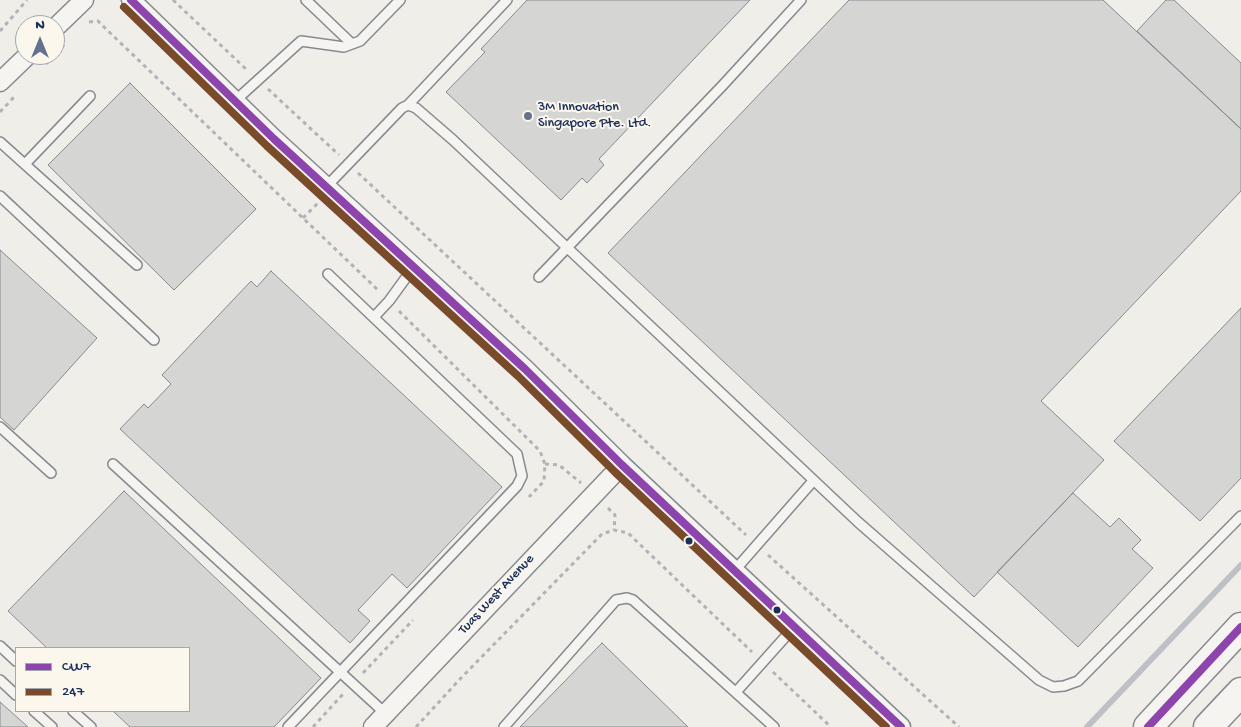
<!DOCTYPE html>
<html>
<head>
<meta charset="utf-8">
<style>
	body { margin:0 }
	#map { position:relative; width:1241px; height:727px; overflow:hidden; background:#efeee9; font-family:"Gochi Hand",sans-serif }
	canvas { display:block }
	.legend { position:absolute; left:15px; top:647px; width:175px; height:65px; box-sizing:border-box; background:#fbf7ec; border:1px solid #a1a7b3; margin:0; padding:6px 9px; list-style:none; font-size:15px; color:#1b2f5e }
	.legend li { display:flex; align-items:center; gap:10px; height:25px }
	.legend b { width:25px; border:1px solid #a1a7b3 }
	.north { position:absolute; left:15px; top:15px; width:50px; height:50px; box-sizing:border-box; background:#fbf7ec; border:1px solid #a1a7b3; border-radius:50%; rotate:0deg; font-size:14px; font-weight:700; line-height:20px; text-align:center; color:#1b2f5e }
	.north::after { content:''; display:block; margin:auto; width:18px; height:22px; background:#65728f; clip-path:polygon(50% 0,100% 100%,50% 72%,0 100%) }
</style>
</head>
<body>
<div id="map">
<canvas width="1241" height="727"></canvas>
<ul class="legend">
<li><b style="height:6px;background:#8e44ad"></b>CW7</li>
<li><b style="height:6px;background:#7a4b2a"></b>247</li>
</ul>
<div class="north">N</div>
</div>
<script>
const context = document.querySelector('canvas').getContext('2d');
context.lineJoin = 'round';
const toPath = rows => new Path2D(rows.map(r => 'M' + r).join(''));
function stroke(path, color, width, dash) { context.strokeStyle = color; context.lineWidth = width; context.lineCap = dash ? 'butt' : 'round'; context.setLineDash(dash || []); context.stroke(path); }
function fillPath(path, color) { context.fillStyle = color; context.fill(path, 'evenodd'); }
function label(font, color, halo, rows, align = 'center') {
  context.font = font + ' "Gochi Hand",sans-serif'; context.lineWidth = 4; context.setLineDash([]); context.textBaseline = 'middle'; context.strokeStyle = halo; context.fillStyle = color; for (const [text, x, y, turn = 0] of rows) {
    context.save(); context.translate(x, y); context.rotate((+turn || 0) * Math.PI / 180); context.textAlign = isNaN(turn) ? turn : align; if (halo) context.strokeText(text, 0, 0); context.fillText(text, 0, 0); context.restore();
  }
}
const stream = toPath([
	[1087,727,1241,565]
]);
const building = toPath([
	[527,0,750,0,599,159,604,165,587,183,582,178,561,200,446,92,485,52,481,49,527,0],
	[849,0,1103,0,1241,129,1241,191,1041,401,1104,460,974,597,608,253,849,0],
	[1166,0,1174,0,1241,63,1241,129,1137,31,1166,0],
	[130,83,256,209,174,290,48,165,130,83],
	[0,250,97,338,14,430,0,417,0,250],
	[271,271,502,487,407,588,392,574,358,610,370,621,350,643,120,429,144,404,148,408,171,384,162,375,251,281,257,287,271,271],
	[1241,308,1241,478,1200,521,1114,441,1241,308],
	[124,491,321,678,274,727,130,727,113,711,189,711,189,648,47,648,8,611,124,491],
	[1073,493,1110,527,1119,518,1141,540,1132,549,1153,568,1078,647,997,572,1073,493],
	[602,643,688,727,520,727,602,643],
	[0,702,28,727,0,727,0,702]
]);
const path = toPath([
	[173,0,247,70],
	[89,22,98,21,104,27,379,291],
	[0,31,27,0],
	[46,64,64,45],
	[268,89,339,155],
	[0,112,14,97],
	[358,173,746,535],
	[303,218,318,203],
	[399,311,540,451,545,464,544,481,529,497],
	[545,464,559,465,581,483],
	[608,508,615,515,614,530],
	[768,555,959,727],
	[773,672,831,727],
	[363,673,413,620],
	[313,727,343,694],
	[416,727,461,678,602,534,614,530,628,533,752,652]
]);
const service = toPath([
	[306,0,352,44],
	[236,100,301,41,344,47,360,41,400,0],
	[408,105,416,108,453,140,858,522,1039,680,1053,687,1064,686,1078,681,1241,516],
	[0,142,137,265],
	[25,164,90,96],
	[326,187,402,108,408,105,507,0],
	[0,196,154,340],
	[539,277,723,85,801,0],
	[374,317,389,301,413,268],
	[0,427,51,473],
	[113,464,386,714],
	[735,570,813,481],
	[0,646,16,661],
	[0,680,16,695],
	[736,692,795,626],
	[34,711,52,727],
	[73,711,91,727],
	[288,727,517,486,522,476,517,454,328,274],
	[504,727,616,600,627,598,633,600,774,727]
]);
const minor = toPath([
	[131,0,274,139,525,369,622,465,901,727],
	[55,28,84,0],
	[0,82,28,55],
	[373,727,622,465]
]);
const primary = toPath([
	[1148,727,1241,627],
	[1208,727,1241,692]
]);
const bus1 = toPath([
	[131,0,274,139,525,369,622,465,901,727],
	[1148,727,1241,627]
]);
const bus2 = toPath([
	[124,7,267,146,518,376,615,472,886,727]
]);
const markers = [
	[528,116,5,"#65728f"],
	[689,541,4.5,"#1b2f5e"],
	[777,610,4.5,"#1b2f5e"]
];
const poiNames = [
	["3M Innovation",538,108],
	["Singapore Pte. Ltd.",538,124]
];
const streetNames = [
	["Tuas West Avenue",497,595,-47]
];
stroke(stream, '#bec0c6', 6);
fillPath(building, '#d5d5d4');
stroke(building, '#868a90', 1);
stroke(service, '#868a90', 12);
stroke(minor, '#868a90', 21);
stroke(primary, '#868a90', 31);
stroke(path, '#b2b3b6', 3, [4, 4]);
stroke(service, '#f5f4f0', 9);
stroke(minor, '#f5f4f0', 18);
stroke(primary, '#f5f4f0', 28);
stroke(bus1, '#8e44ad', 8);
stroke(bus2, '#7a4b2a', 8);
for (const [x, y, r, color] of markers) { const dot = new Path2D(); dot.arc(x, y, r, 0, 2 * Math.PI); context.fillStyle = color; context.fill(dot); stroke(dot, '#fbf7ec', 2); }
label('14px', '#1b2f5e', '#fbf7ec', poiNames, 'left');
label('14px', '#1b2f5e', '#fbf7ec', streetNames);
</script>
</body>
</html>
